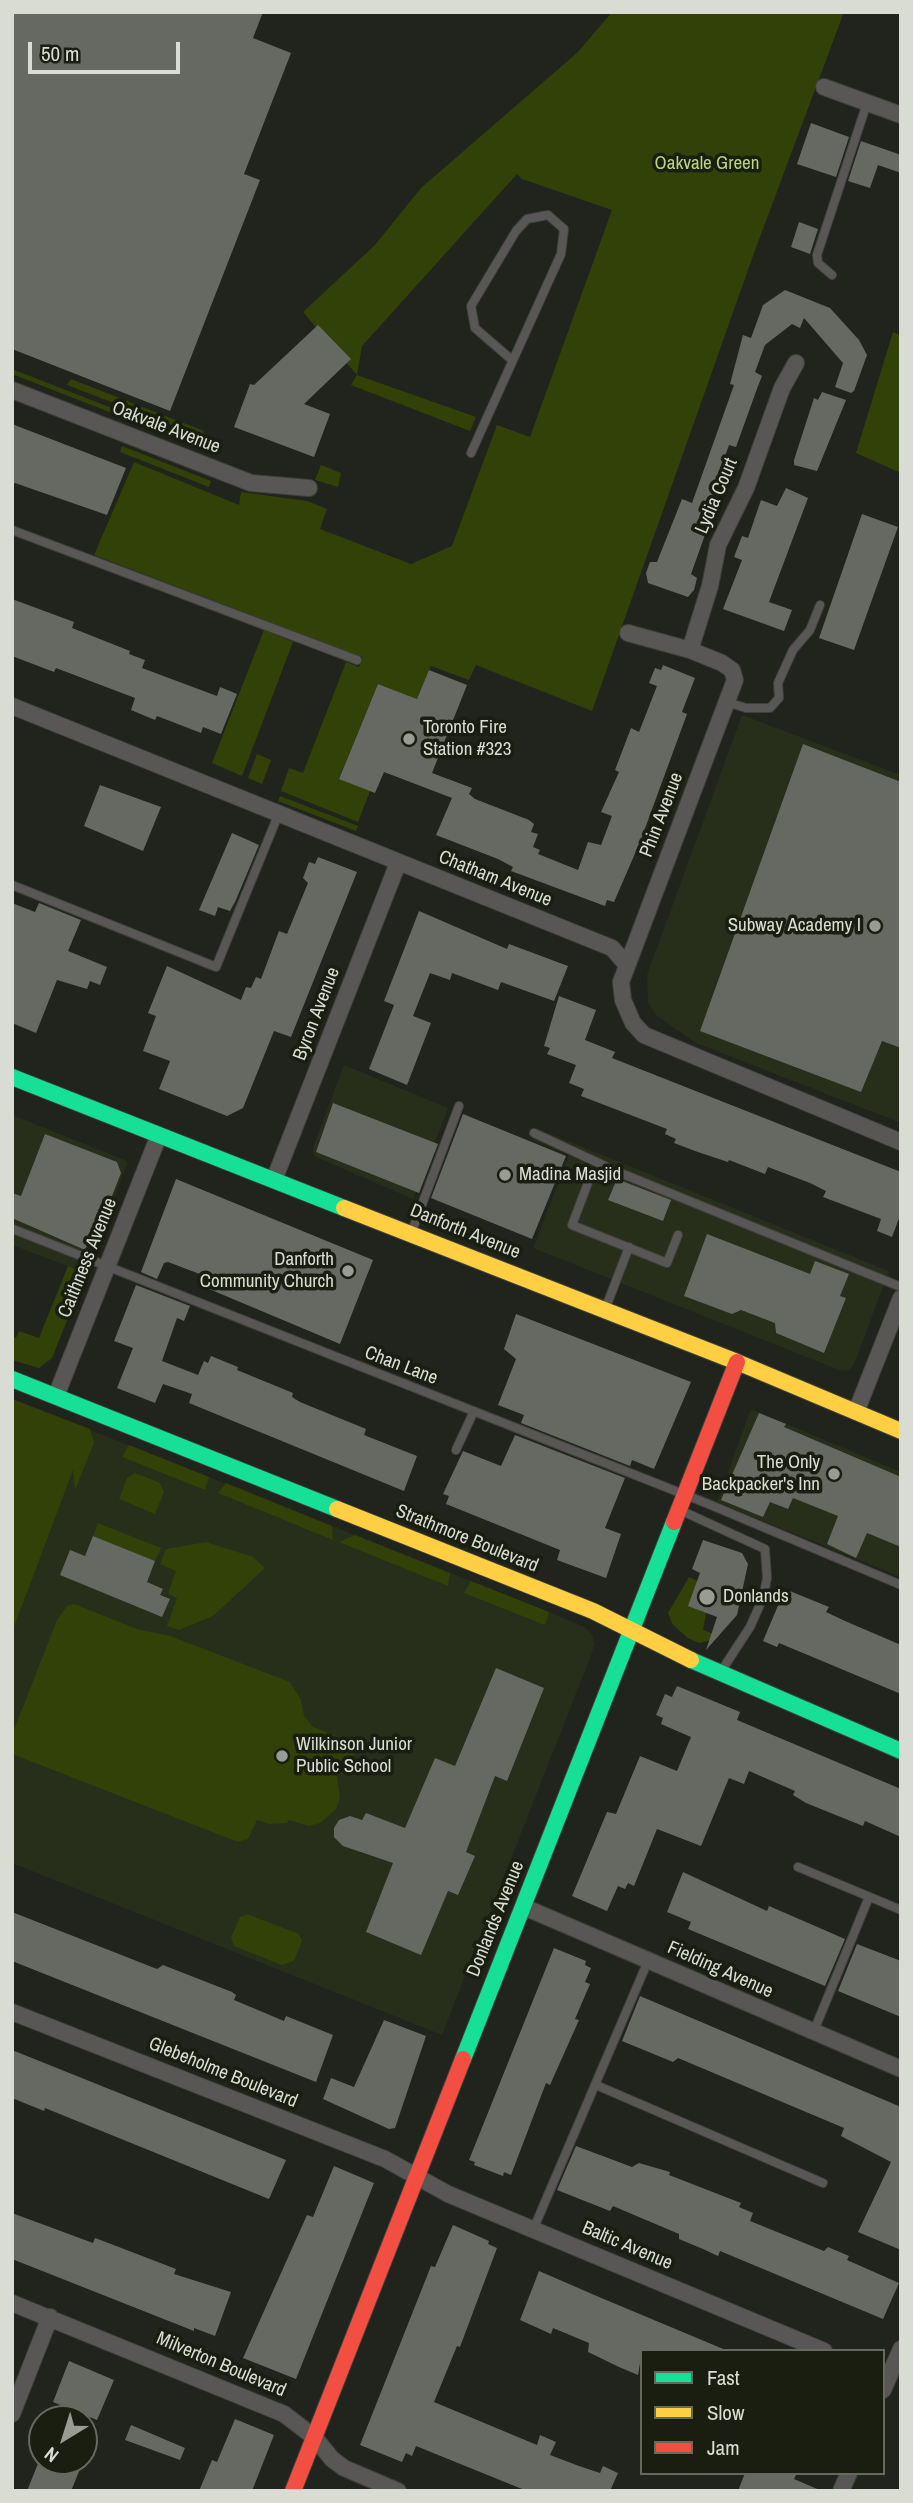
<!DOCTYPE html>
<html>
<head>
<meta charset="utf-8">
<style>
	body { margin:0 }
	#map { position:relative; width:913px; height:2503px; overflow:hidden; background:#21241c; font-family:"Archivo Narrow",sans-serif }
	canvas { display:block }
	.frame { position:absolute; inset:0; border:14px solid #d8dcd2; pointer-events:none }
	.legend { position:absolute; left:640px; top:2349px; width:245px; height:126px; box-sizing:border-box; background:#191e10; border:2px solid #656a5e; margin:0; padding:9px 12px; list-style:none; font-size:21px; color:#d8dcd2 }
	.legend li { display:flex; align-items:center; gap:14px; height:35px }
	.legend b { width:35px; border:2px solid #656a5e }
	.north { position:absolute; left:28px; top:2405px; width:70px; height:70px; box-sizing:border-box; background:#191e10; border:2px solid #656a5e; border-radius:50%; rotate:218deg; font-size:19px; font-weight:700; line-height:28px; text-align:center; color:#d8dcd2 }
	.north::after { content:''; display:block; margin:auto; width:24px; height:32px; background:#989c92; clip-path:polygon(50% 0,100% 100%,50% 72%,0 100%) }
	.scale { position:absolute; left:28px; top:42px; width:152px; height:32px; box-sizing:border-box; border:4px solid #d8dcd2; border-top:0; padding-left:9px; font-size:21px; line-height:24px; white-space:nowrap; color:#d8dcd2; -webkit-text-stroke:5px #191e10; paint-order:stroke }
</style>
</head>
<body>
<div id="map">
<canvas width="913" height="2503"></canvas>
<div class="frame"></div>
<ul class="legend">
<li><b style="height:9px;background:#16e098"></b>Fast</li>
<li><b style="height:9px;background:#ffcf43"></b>Slow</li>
<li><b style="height:9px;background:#f24e42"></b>Jam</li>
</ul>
<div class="north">N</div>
<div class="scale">50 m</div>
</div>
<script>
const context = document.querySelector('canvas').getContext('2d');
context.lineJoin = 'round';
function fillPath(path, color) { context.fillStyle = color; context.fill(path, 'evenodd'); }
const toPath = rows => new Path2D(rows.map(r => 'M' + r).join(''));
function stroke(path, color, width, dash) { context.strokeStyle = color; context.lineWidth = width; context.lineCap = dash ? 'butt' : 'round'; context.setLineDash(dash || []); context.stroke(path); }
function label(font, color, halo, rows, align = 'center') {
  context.font = font + ' "Archivo Narrow",sans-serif'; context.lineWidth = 7; context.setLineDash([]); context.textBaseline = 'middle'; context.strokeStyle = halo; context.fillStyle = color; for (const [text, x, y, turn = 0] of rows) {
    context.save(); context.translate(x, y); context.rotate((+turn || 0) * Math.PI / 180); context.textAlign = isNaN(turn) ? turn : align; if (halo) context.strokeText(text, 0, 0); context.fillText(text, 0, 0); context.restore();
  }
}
const built = toPath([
	[742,715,901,775,901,1123,696,1043,657,1016,648,1003,647,975],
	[344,1065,448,1108,413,1199,314,1156,313,1148],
	[12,1115,125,1160,127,1163,86,1273,12,1245],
	[538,1129,889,1271,854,1364,848,1371,839,1370,533,1248,569,1155,533,1140],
	[12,1399,549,1612,584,1627,592,1634,595,1645,442,2035,12,1863],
	[751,1409,901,1472,901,1577,717,1502]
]);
const green = toPath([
	[612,12,844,12,754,253,592,711,476,665,469,680,431,666,417,699,378,684,339,778,370,791,358,822,281,791,289,768,303,773,346,662,359,667,362,657,94,555,134,462,239,505,241,492,307,501,327,509,320,529,411,564,452,546,497,425,530,437,612,210,522,179,517,174,362,346,357,375,476,417,470,431,351,385,357,375,303,312,375,245,421,188,578,52],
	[893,332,901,335,901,473,856,453],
	[12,369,201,443,199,447,12,374],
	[71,379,204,431,205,438,67,385],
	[122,446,211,481,209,487,120,452],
	[321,465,341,473,338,487,315,480],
	[264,630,293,642,242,776,212,763],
	[257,754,271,760,262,784,248,778],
	[280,796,358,826,356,831,278,801],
	[68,1266,86,1273,52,1358,39,1368,12,1360,12,1336,16,1338,19,1331,39,1338],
	[12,1399,90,1429,94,1443,75,1490,73,1470,12,1632],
	[129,1445,209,1477,205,1490,122,1457],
	[135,1473,160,1483,164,1492,155,1514,119,1499,127,1478],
	[226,1483,332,1526,333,1540,218,1493],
	[98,1523,161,1548,155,1561,93,1536],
	[355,1535,450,1573,448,1586,339,1542],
	[206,1542,253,1557,265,1568,213,1616,179,1630,167,1626,177,1598,168,1594,176,1571,160,1564,166,1549],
	[689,1577,698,1581,706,1613,703,1630,719,1636,716,1639,699,1643,688,1638,673,1625,668,1613],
	[471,1581,549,1612,545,1625,464,1593],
	[74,1604,137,1629,170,1636,290,1682,301,1700,304,1716,313,1727,352,1742,354,1753,351,1763,346,1772,337,1776,340,1798,336,1809,320,1823,309,1826,288,1820,287,1823,269,1824,257,1820,248,1839,238,1842,12,1754,12,1735,57,1620,68,1605],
	[247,1914,299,1934,302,1941,294,1961,282,1965,234,1946,231,1938,240,1917]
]);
const building = toPath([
	[12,12,263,12,253,38,291,53,244,174,260,180,170,411,12,349],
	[811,123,849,137,836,177,797,164],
	[861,141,901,155,901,173,878,165,870,188,848,181],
	[799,222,818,229,810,254,791,247],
	[785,290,830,308,859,340,867,355,854,391,851,393,835,387,843,363,804,318,800,328,792,324,765,345,755,372,762,376,758,386,736,447,729,445,724,459,731,462,691,574,697,578,694,590,688,597,648,583,646,573,650,562,657,562,682,499,692,503,734,385,730,384,743,335,751,338,763,305],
	[318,325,351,359,304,404,330,414,314,457,234,427,250,384,254,385],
	[822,392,846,400,817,471,794,465,794,460,814,398,818,400],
	[12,424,126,468,107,515,12,482],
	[786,488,808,498,769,602,792,610,784,631,723,609,742,560,734,557,742,536,748,538,761,500,777,506],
	[862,514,898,527,854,650,819,638],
	[12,599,74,622,72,628,130,651,129,654,145,660,142,668,217,696,220,687,237,694,221,734,203,727,201,733,157,716,155,720,131,710,135,698,56,668,54,672,12,656],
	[663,665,695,678,682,712,687,714,640,842,614,902,607,900,605,906,511,871,513,867,498,859,436,835,452,798,384,772,375,793,339,779,378,684,417,699,429,670,467,685,432,773,472,788,469,794,475,799,529,820,534,824,531,832,538,834,533,847,540,850,538,854,578,870,588,842,601,845,612,816,601,812,619,772,615,770,631,728,639,732,657,686,649,683,655,668,661,670],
	[803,744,901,782,901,1048,882,1041,861,1092,700,1031],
	[100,785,161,807,143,851,84,826],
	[232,833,259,845,235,902,230,911,218,907,215,916,199,910],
	[318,857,357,872,291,1037,274,1031,243,1108,227,1116,159,1089,170,1061,143,1051,156,1016,148,1013,167,966,241,1000,246,987,251,988,256,977,261,979,279,931,287,934,308,883,303,878,309,862,315,864],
	[12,903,35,912,39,903,81,920,68,951,107,967,100,985,90,981,87,989,57,980,36,1033,12,1023],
	[419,911,507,949,509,944,568,966,554,1001,501,982,498,990,452,973,450,980,430,973,413,1016,431,1023,407,1085,369,1069,394,1005,384,1001],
	[559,996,596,1010,585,1040,615,1052,612,1058,901,1172,901,1213,892,1237,877,1231,881,1219,823,1197,826,1191,810,1183,768,1167,765,1174,729,1160,728,1162,695,1151,674,1143,676,1139,665,1134,667,1129,581,1096,584,1089,569,1083,576,1065,547,1054,550,1048,544,1046],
	[333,1103,438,1144,419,1193,316,1152],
	[463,1114,566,1156,532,1239,431,1198],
	[45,1134,117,1162,121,1173,92,1247,87,1245,85,1250,12,1218,12,1193,21,1196],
	[176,1179,373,1260,340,1344,202,1286,205,1276,168,1262,164,1263,157,1279,141,1272],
	[617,1179,671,1200,663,1221,608,1200],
	[707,1234,810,1274,815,1261,849,1274,840,1296,846,1298,824,1353,776,1333,775,1323,741,1310,732,1314,684,1296],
	[136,1285,190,1306,184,1321,177,1318,162,1361,198,1375,204,1361,208,1363,211,1356,238,1367,237,1370,293,1393,292,1397,300,1402,366,1429,364,1435,417,1456,404,1491,189,1403,192,1394,163,1384,155,1403,117,1388,133,1348,114,1341],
	[516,1314,691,1382,654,1469,632,1460,630,1466,521,1423,524,1415,498,1405,516,1359,504,1349],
	[759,1413,786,1424,784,1427,901,1477,901,1547,867,1533,856,1558,827,1544,838,1516,793,1498,788,1509,770,1502,763,1517,721,1500],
	[515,1435,625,1478,605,1528,621,1534,606,1578,557,1560,560,1550,446,1504,449,1496,443,1494,463,1451,501,1466],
	[93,1536,155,1561,147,1582,163,1589,160,1595,170,1599,162,1617,60,1575,70,1550,85,1556],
	[703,1540,742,1553,748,1564,737,1615,706,1650,717,1617,688,1606,700,1573,692,1569],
	[785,1589,829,1607,826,1612,845,1621,901,1645,901,1694,779,1643,777,1647,763,1641],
	[496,1668,544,1688,507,1781,495,1776,466,1852,475,1856,458,1895,448,1891,421,1955,366,1932,393,1863,343,1846,334,1837,334,1828,339,1820,350,1816,362,1820,366,1813,405,1828,435,1758,455,1766],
	[677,1686,740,1712,737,1720,901,1789,901,1837,865,1821,863,1826,806,1803,793,1795,795,1791,749,1771,744,1784,729,1778,701,1846,657,1829,634,1886,628,1883,625,1889,618,1886,607,1911,572,1896,607,1812,616,1814,640,1756,677,1771,691,1737,661,1724,663,1718,656,1715,665,1694,672,1697],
	[683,1872,767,1911,769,1906,845,1939,825,1986,688,1929,691,1922,667,1912],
	[12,1912,157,1969,163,1965,232,1992,236,1995,234,2000,284,2021,286,2016,333,2035,316,2082,12,1961],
	[857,1944,901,1961,901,2017,838,1991],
	[554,1948,586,1961,585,1965,591,1968,585,1982,590,1984,575,2019,579,2020,550,2085,546,2083,511,2175,504,2172,503,2176,474,2165,475,2162,469,2160],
	[640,1996,901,2107,901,2250,858,2232,891,2162,841,2136,844,2128,678,2058,673,2062,622,2041],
	[384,2020,426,2036,395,2128,389,2129,323,2099,331,2078,354,2087],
	[12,2050,286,2160,269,2199,45,2108,44,2111,12,2098],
	[576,2146,632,2167,639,2163,670,2172,669,2175,741,2203,739,2207,753,2213,750,2221,824,2251,828,2247,849,2256,847,2260,899,2283,883,2319,720,2251,718,2256,703,2249,679,2239,679,2234,613,2206,610,2211,557,2190],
	[334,2166,374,2183,296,2379,243,2358,307,2215,313,2217],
	[12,2213,93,2243,95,2238,111,2244,176,2269,174,2274,231,2292,215,2336,194,2328,194,2331,12,2259],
	[453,2225,489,2241,488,2244,497,2248,460,2347,457,2346,434,2402,537,2445,540,2435,556,2442,550,2455,579,2466,600,2473,603,2466,618,2473,610,2491,527,2491,416,2446,412,2456,406,2453,402,2462,360,2445,431,2266,435,2267],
	[539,2271,599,2297,728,2351,642,2351,638,2375,619,2367,588,2352,589,2343,553,2328,551,2334,520,2320],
	[69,2361,114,2380,97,2420,53,2402],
	[235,2419,274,2435,252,2491,199,2491,212,2460,217,2462],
	[131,2425,185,2448,180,2460,125,2440],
	[39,2461,60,2461,80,2469,71,2491,27,2491],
	[745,2473,797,2473,794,2479,822,2491,738,2491]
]);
const lane = toPath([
	[832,275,818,263,817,255,867,103],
	[471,453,561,254,564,229,548,215,527,219,516,231,471,306,475,328,512,360],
	[12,530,357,660],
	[727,702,746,708,770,708,779,698,778,683,793,650,810,630,820,605],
	[12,885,216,967,279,813],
	[534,1133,618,1172,901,1287],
	[589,1180,572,1225,667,1263,678,1235],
	[13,1229,706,1503,901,1585],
	[412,1231,459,1106],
	[606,1307,629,1247],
	[456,1450,474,1411],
	[682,1511,765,1549,767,1578,763,1598,750,1627,722,1670],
	[798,1867,901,1910],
	[813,2033,869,1897],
	[596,2085,823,2183],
	[533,2230,648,1961]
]);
const street = toPath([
	[824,87,901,115],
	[12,390,251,483,309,488],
	[628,633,690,650,722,663,732,670,735,680,621,982,623,1000,633,1023,644,1035,901,1142],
	[690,650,710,586,718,545,746,488,782,388,796,363],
	[12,706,612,948,627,965],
	[274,1180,398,863],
	[56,1396,159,1135],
	[856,1412,901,1298],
	[524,1907,901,2069],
	[12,2012,385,2159,448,2194,824,2351],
	[12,2303,284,2414,314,2437,332,2459,344,2468,398,2491],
	[883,2390,901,2349],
	[12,2414,50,2317],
	[841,2491,849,2473]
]);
const fast = toPath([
	[12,1077,344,1208],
	[12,1379,337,1509],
	[691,1660,901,1751],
	[463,2059,674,1522]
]);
const slow = toPath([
	[344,1208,737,1362,901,1431],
	[337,1509,593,1611,691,1660]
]);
const jam = toPath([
	[674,1522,737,1362],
	[293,2491,463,2059]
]);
const markers = [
	[409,739,7,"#989c92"],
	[875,926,7,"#989c92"],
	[505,1175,7,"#989c92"],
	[348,1271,7,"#989c92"],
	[834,1474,7,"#989c92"],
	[707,1597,9,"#989c92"],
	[282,1756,7,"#989c92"]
];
const parkNames = [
	["Oakvale Green",707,164]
];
const streetNames = [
	["Oakvale Avenue",166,428,21],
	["Lydia Court",717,496,-67],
	["Phin Avenue",662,815,-69],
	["Chatham Avenue",495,879,22],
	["Byron Avenue",317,1014,-69],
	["Danforth Avenue",465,1232,22],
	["Caithness Avenue",88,1258,-68],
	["Chan Lane",401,1366,21],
	["Strathmore Boulevard",467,1539,22],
	["Donlands Avenue",496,1919,-68],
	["Fielding Avenue",720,1970,24],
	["Glebeholme Boulevard",223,2073,22],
	["Baltic Avenue",627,2246,23],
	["Milverton Boulevard",221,2365,23]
];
const poiNames = [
	["Toronto Fire",423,728],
	["Station #323",423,750],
	["Subway Academy I",861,926,"right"],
	["Madina Masjid",519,1175],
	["Danforth",334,1260,"right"],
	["Community Church",334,1282,"right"],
	["The Only",820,1463,"right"],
	["Backpacker's Inn",820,1485,"right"],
	["Donlands",723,1597],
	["Wilkinson Junior",296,1745],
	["Public School",296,1767]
];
fillPath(built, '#272e1a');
fillPath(green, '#324108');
fillPath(building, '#666962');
stroke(lane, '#3e413a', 10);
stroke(street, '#3e413a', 18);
stroke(fast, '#3e413a', 18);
stroke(slow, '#3e413a', 18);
stroke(jam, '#3e413a', 18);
stroke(lane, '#585756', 8);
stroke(street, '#585756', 16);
stroke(fast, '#16e098', 16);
stroke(slow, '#ffcf43', 16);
stroke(jam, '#f24e42', 16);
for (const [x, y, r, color] of markers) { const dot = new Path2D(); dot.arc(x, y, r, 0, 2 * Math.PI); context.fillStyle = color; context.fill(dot); stroke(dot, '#191e10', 2.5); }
label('19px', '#b8d67b', '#191e10', parkNames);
label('19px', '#d8dcd2', '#191e10', streetNames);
label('19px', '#d8dcd2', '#191e10', poiNames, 'left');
</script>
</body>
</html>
